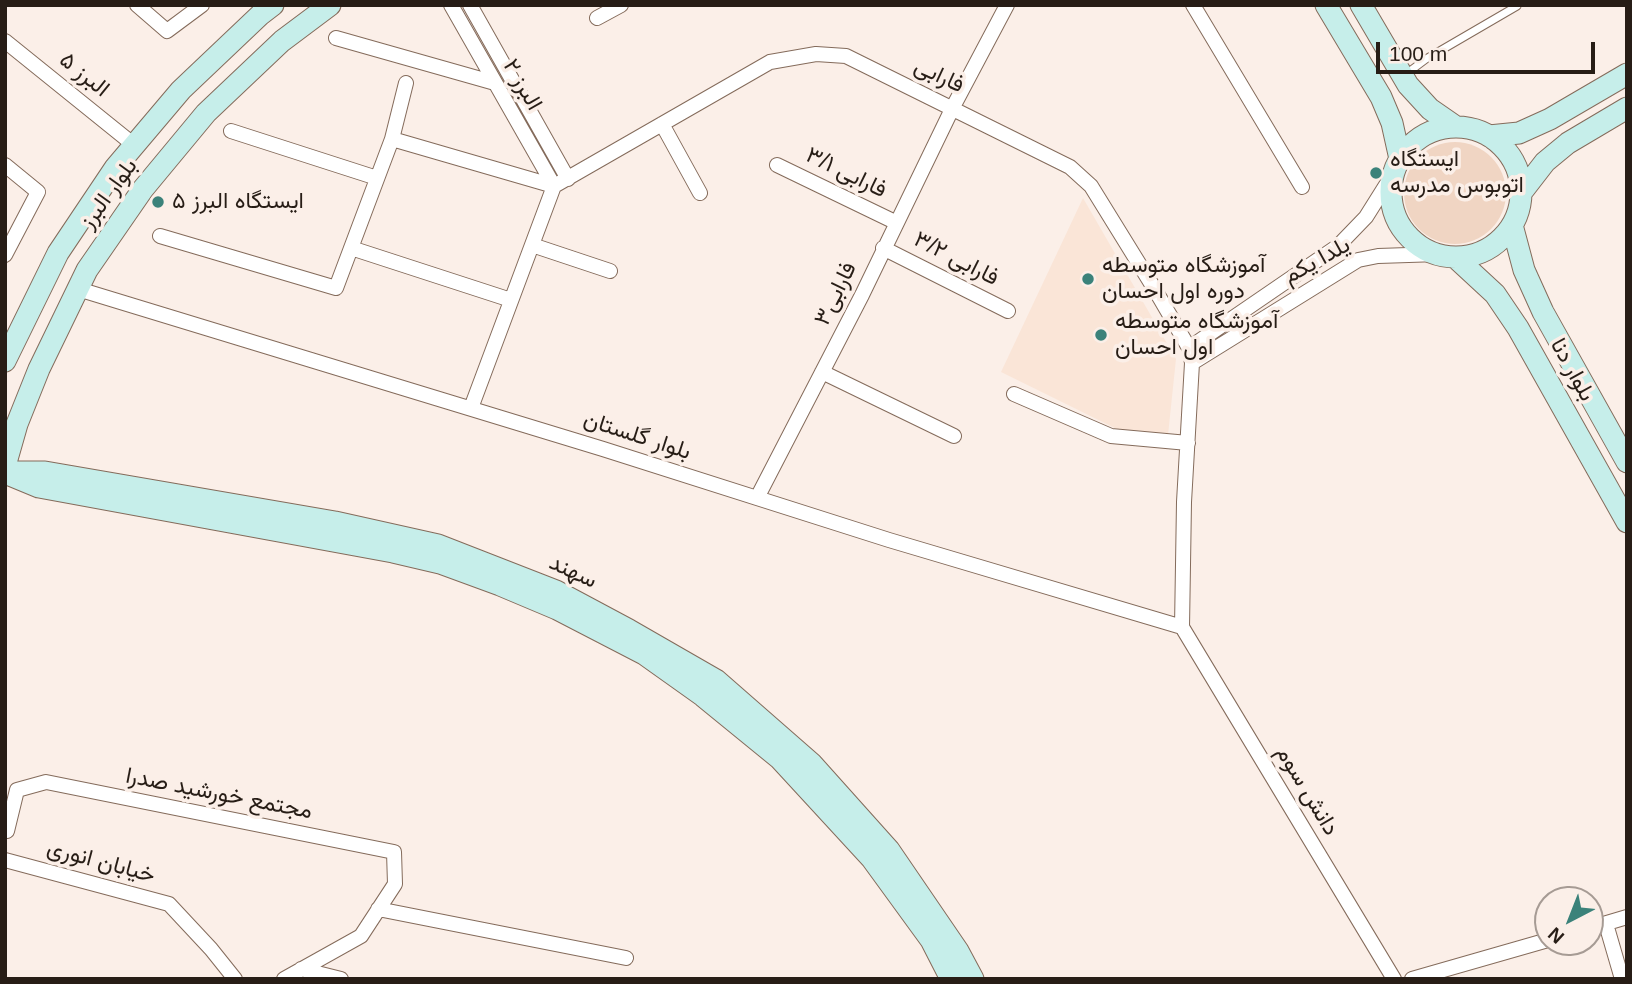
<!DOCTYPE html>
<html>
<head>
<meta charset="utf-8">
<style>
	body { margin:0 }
	#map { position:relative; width:1632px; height:984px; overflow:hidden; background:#fbefe8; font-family:Helvetica,sans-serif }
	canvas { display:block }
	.frame { position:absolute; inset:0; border:7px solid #271d16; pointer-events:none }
	.north { position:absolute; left:1534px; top:886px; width:70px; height:70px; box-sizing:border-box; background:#fbefe8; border:2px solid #a69b94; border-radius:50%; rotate:222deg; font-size:19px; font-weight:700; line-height:28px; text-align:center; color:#271d16 }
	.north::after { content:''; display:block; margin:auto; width:24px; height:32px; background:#3b827a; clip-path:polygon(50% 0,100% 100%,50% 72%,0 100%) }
	.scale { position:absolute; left:1376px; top:42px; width:219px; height:32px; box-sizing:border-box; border:4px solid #271d16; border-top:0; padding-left:9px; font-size:21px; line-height:24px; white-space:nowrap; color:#271d16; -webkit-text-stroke:5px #fbefe8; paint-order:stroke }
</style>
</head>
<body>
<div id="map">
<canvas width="1632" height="984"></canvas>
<div class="frame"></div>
<div class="north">N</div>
<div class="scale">100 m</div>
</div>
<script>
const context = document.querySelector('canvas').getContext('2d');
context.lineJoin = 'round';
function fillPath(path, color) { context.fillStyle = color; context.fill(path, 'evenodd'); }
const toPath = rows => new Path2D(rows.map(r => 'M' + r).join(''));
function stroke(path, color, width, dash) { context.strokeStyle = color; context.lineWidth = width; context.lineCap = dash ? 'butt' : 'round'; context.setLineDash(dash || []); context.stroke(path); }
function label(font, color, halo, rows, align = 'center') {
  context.font = font + ' Helvetica,Vazirmatn,sans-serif'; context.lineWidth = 7; context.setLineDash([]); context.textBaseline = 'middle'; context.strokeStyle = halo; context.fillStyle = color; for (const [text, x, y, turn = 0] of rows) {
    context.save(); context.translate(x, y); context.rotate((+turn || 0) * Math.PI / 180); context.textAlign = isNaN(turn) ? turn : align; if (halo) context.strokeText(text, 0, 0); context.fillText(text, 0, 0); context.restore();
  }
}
const built = toPath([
	[1083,198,1176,359,1168,435,1129,435,1001,372]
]);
const green = toPath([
	'1404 193a51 51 0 1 1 102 0a51 51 0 1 1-102 0Z'
]);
const lane = toPath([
	[1406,74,1426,59,1517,6]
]);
const street = toPath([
	[137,5,167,31,202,5],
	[451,5,554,186],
	[470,5,568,179],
	[1193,5,1302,187],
	[597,18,621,5],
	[336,38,495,83],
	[5,41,134,145],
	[662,124,700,193],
	[231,131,377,178],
	[392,139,406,83],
	[5,165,38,192,5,255],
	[777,165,895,222],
	[160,236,336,288,392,139,554,186],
	[532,245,610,271],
	[351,248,511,300],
	[883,248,1008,311],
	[78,289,603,449,889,540,1182,627],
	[1189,348,1338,246,1366,217,1393,174],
	[1192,363,1358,260,1378,256,1439,254],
	[822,372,954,436],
	[1014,394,1111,436,1188,443],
	[471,408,554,186,770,62,816,54,846,56,1070,167,1091,186,1154,288,1189,348,1192,363,1184,502,1182,627],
	[757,498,862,295,953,107,1007,5],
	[1182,627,1394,979],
	[7,831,17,790,46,782,394,852,395,884,361,936,284,979],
	[5,860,169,904,211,949,235,979],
	[378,909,626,958],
	[1606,924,1622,979],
	[1590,928,1627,917],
	[301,969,341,979],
	[1412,979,1548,940]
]);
const secondary = toPath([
	[1326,5,1381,97,1392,123,1400,159],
	[1361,5,1408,85,1430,109,1456,127],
	'1391 192a65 65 0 1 1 130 0a65 65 0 1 1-130 0Z',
	[1489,136,1519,133,1550,119,1627,74],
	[1521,193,1545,162,1568,143,1627,108],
	[1512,225,1524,270,1543,312,1627,462],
	[1455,257,1495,294,1518,328,1627,522],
	[5,361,58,253,115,168,181,90,260,15,273,5],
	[5,466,17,424,39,369,87,270,143,189,206,113,282,41,330,5],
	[5,472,45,472,335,522,438,545,556,591,629,630,716,680,812,764,889,850,958,951,973,979],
	[10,475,39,487,393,552,440,563,500,585,557,609,644,654,703,696,779,758,872,859,931,940,951,979]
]);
const markers = [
	[1376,173,7,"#3b827a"],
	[158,202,7,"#3b827a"],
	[1088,279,7,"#3b827a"],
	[1101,335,7,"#3b827a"]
];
const streetNames = [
	["البرز ۵",84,75,39],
	["فارابی",939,76,25],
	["البرز ۲",522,85,60],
	["فارابی ۳/۱",846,173,26],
	["بلوار البرز",109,194,-54],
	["فارابی ۳/۲",956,259,27],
	["یلدا یکم",1317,261,-29],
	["فارابی۳",836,294,-64],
	["بلوار دنا",1572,370,61],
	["بلوار گلستان",637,436,18],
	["سهند",573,572,25],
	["دانش سوم",1307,791,59],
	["مجتمع خورشید صدرا",219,794,11],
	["خیابان انوری",101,862,15]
];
const poiNames = [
	["ایستگاه",1390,160],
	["اتوبوس مدرسه",1390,186],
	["ایستگاه البرز ۵",172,202],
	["آموزشگاه متوسطه",1102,266],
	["دوره اول احسان",1102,292],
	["آموزشگاه متوسطه",1115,322],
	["اول احسان",1115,348]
];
fillPath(built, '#fae5d7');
fillPath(green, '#f0d5c3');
stroke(lane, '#846b5b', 9);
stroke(street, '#846b5b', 16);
stroke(secondary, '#846b5b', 23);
stroke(lane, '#fff', 7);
stroke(street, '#fff', 14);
stroke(secondary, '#c6eeea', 21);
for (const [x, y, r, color] of markers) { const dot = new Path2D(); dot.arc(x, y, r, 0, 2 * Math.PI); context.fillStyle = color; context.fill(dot); stroke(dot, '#fbefe8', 2.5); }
label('23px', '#271d16', '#fbefe8', streetNames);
label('23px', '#271d16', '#fbefe8', poiNames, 'left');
</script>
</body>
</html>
